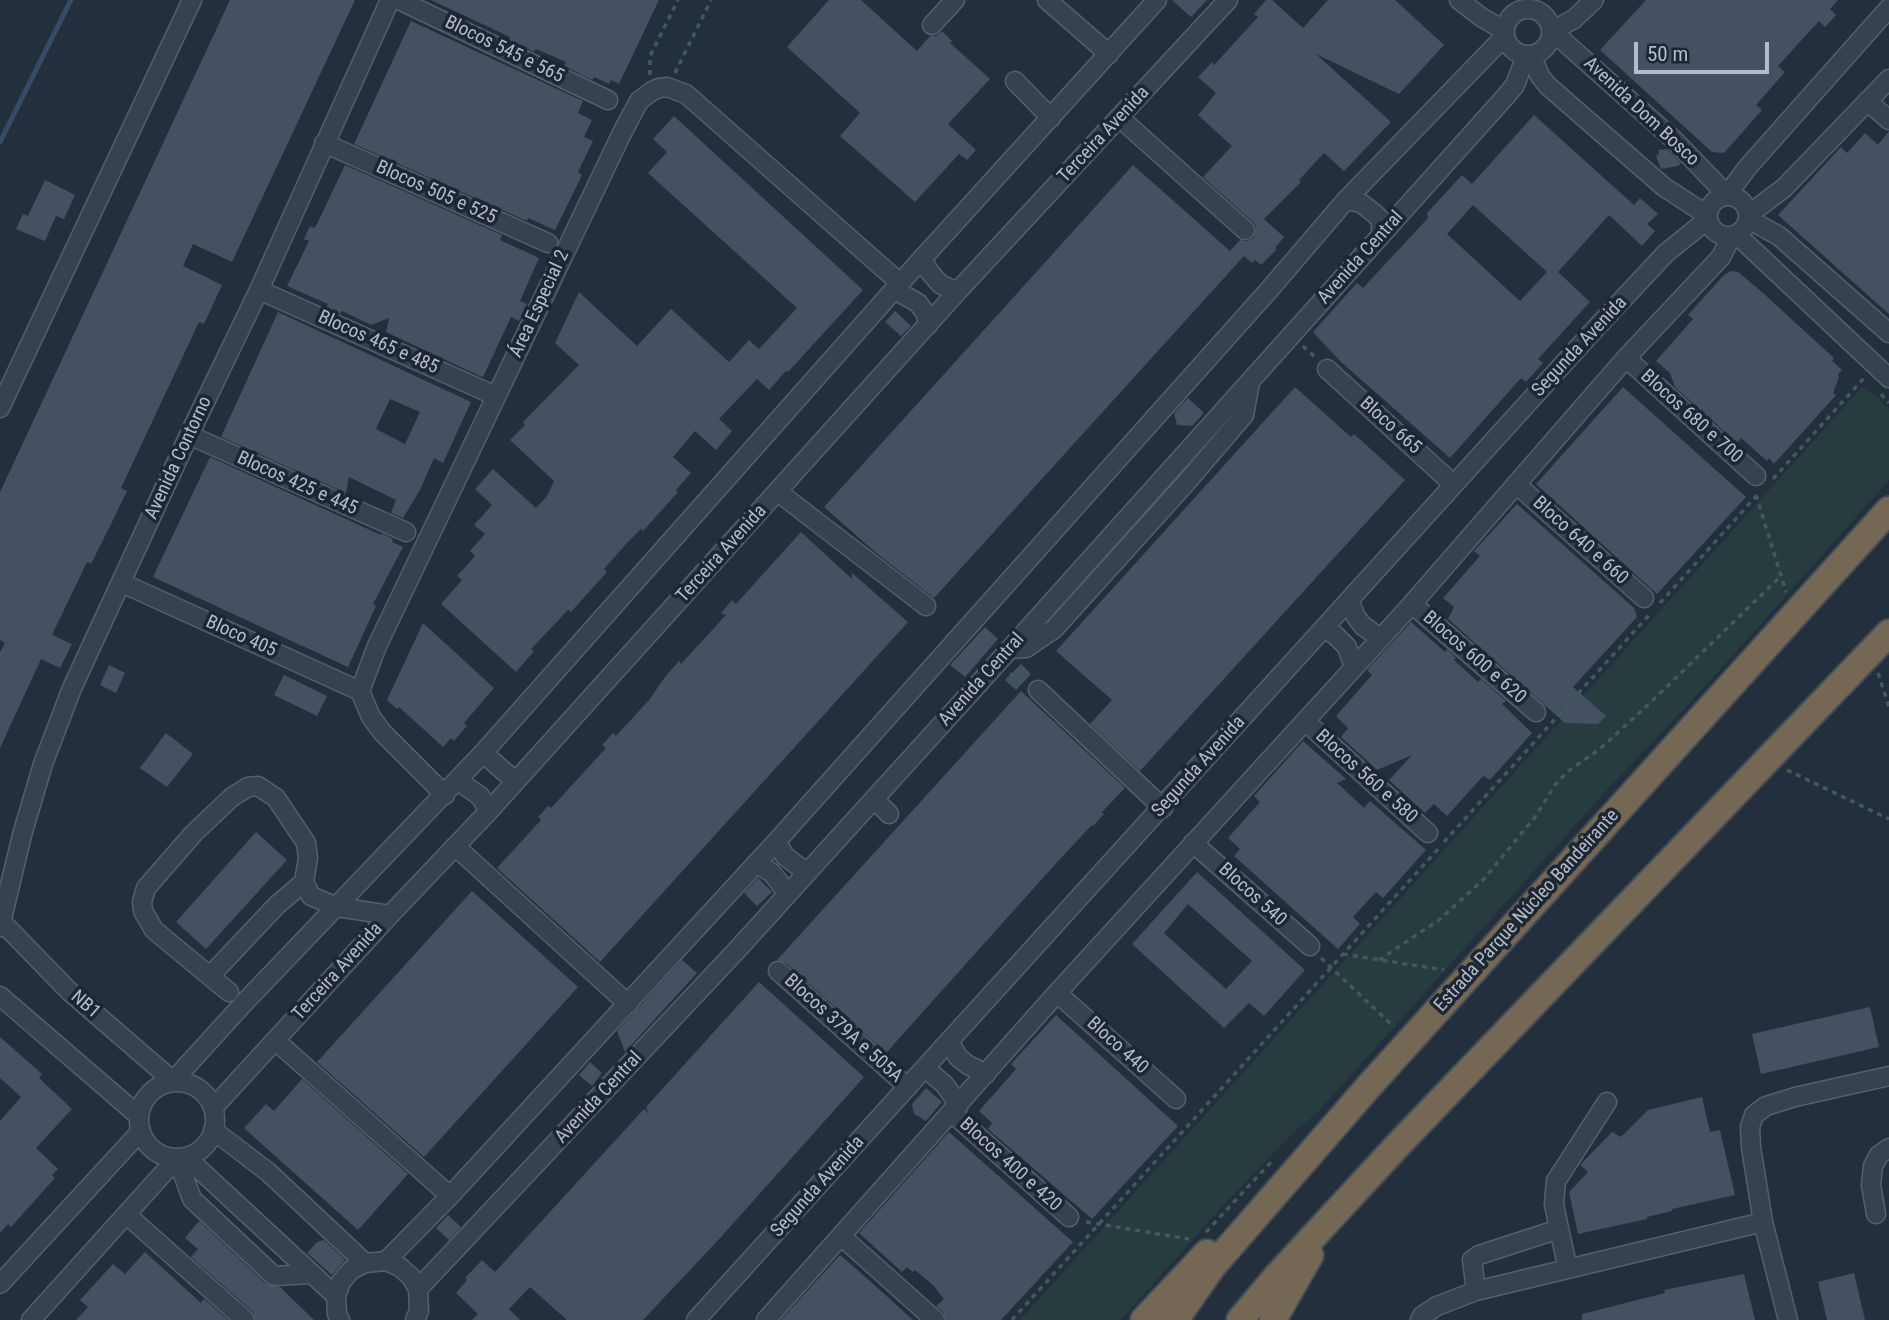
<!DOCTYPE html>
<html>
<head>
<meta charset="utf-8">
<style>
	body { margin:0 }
	#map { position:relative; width:1889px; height:1320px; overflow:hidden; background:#242f3e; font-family:"Roboto Condensed",sans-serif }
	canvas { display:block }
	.scale { position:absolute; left:1634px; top:42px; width:135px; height:32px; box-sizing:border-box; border:4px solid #b4bcc9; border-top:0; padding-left:9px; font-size:21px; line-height:24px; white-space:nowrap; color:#b4bcc9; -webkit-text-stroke:5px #1d2633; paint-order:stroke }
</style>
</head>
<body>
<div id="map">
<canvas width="1889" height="1320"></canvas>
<div class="scale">50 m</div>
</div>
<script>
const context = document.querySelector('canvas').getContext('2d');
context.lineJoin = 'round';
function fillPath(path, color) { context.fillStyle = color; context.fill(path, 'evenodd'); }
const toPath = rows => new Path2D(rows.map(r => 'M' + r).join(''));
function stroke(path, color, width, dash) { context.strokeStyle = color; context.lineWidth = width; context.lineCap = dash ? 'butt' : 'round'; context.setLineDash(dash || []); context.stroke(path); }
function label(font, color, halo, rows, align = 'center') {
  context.font = font + ' "Roboto Condensed",sans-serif'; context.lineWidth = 7; context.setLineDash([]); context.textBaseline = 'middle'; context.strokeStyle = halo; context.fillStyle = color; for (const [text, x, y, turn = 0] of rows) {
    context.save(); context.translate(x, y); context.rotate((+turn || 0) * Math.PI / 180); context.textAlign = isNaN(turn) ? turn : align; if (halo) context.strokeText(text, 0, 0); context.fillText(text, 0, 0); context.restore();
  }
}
const green = toPath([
	[1862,387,1876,396,1889,409,1889,480,1711,680,1606,791,1314,1116,1297,1129,1218,1211,1121,1320,1020,1320]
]);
const stream = toPath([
	[0,142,71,0]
]);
const building = toPath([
	[230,0,355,0,232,262,193,244,183,266,222,285,204,324,199,322,121,488,127,491,115,516,91,564,87,562,52,635,72,644,60,668,41,659,0,748,0,652,5,643,0,640,0,492],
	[431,0,659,0,619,84,611,80,609,84,594,77,592,80,564,66,566,62,536,49,534,52,509,40,510,37],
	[829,0,861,0,917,51,930,36,936,36,942,31,952,41,950,43,990,79,948,124,976,150,967,160,959,154,915,202,840,136,860,113,787,47],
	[1172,0,1207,0,1191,17],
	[1266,0,1272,0,1303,28,1328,0,1395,0,1444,45,1399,94,1316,54,1391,122,1344,171,1324,153,1299,180,1301,182,1264,219,1284,237,1275,248,1276,250,1261,265,1255,260,1252,263,1244,256,934,598,875,552,824,507,1133,165,1230,251,1240,240,1248,241,1254,237,1256,227,1253,222,1203,177,1232,146,1198,115,1216,93,1198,77,1212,62,1214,65,1258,17,1254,14],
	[1646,0,1838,0,1830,9,1836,15,1825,27,1819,21,1778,66,1785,72,1756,105,1762,110,1724,153,1712,152,1600,50],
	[411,21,583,101,578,113,592,120,584,137,593,141,578,172,582,175,555,230,528,218,527,221,354,144],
	[1534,115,1634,205,1640,198,1658,214,1647,224,1655,231,1642,246,1609,215,1558,272,1590,302,1538,359,1543,363,1526,382,1521,378,1450,458,1340,361,1313,332,1357,283,1363,288,1428,218,1427,213,1462,175,1472,184],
	[1473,205,1547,272,1520,301,1447,234],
	[674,116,863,290,788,372,786,371,769,390,757,379,719,419,732,431,716,450,695,431,673,457,691,473,676,490,678,492,643,531,641,529,626,544,604,569,607,572,571,612,568,610,531,649,534,651,516,672,441,604,462,580,457,576,475,556,470,551,485,534,474,525,492,505,475,489,493,469,536,508,547,496,554,481,510,440,525,425,523,422,579,365,555,343,579,292,637,346,671,309,729,362,749,340,759,349,797,308,648,173,667,152,653,139],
	[1889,131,1889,314,1778,215,1841,147,1847,153,1865,133,1878,145],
	[1667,149,1681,163,1678,166,1661,169,1656,156,1659,154,1658,150],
	[345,165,502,235,500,240,539,258,520,301,527,304,519,321,511,317,484,375,482,377,386,332,389,318,371,325,342,311,340,314,326,308,328,304,287,286,309,241,304,239,310,226,314,228,316,226],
	[45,180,75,195,64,219,56,216,45,241,16,229,23,214,28,216],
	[1731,271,1738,272,1763,293,1834,358,1832,361,1842,370,1838,374,1839,377,1833,393,1836,395,1774,464,1769,458,1767,461,1741,438,1737,443,1675,387,1670,373,1656,361,1693,319,1688,315,1724,275],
	[895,311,911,326,901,336,885,322],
	[278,312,471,402,443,463,434,458,420,490,403,518,391,513,396,500,349,477,346,493,221,437],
	[390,399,420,412,405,444,376,429],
	[1295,387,1351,437,1354,434,1405,480,1140,771,1090,724,1112,700,1056,651],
	[1623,387,1746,497,1657,594,1536,484],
	[1188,398,1204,413,1192,426,1177,425,1174,413],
	[210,457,381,535,381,533,393,539,392,542,403,547,373,604,376,606,348,667,153,577],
	[1517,504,1634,608,1637,617,1573,687,1606,716,1598,724,1565,723,1448,619,1454,607,1443,598,1480,556,1474,551],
	[801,532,852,579,852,573,908,622,600,962,497,868,541,820,538,817,548,806,551,808,606,748,602,745,613,733,616,736,649,700,665,677,679,661,681,664,726,615,721,613,732,600,736,604],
	[1411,622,1445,652,1447,649,1456,658,1454,660,1478,682,1481,679,1506,701,1502,704,1532,733,1490,780,1483,776,1447,816,1434,804,1425,813,1389,780,1412,755,1377,770,1341,737,1348,728,1336,716,1372,675,1367,670],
	[423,623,494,688,464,723,467,726,454,741,451,738,443,747,399,707,397,709,387,700],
	[985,627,998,639,965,677,950,665],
	[1021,664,1031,674,1016,690,1005,680],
	[109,665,125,673,116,693,100,685],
	[284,675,327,696,317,716,274,695],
	[1021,691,1125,788,1102,812,1104,814,1093,826,1092,825,1059,860,886,1053,786,963,777,960],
	[166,733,193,754,167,787,140,768],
	[1303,741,1346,779,1337,783,1364,808,1370,801,1426,850,1383,898,1376,892,1353,917,1360,924,1338,949,1234,856,1240,849,1228,838,1260,802,1254,796],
	[256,832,287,860,206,949,176,922],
	[1197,872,1305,970,1264,1016,1249,1003,1224,1028,1132,944],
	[1188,904,1252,961,1226,989,1164,933],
	[758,878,772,892,757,906,744,893],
	[472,891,578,987,424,1157,317,1062],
	[682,960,697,973,625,1052,617,1031],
	[759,982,864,1077,721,1237,643,1320,567,1320,530,1287,509,1309,520,1320,472,1320,478,1314,456,1293,467,1280,465,1278,482,1260,495,1272,644,1109,648,1113,646,1107],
	[1870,1007,1879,1047,1761,1074,1752,1034],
	[1056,1015,1178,1126,1092,1219,988,1129,992,1123,979,1111,1016,1069,1011,1064],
	[0,1037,42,1074,39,1078,72,1109,36,1148,58,1169,52,1175,55,1178,11,1227,8,1224,0,1233,0,1121,21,1097,0,1078],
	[590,1062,602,1073,592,1086,579,1075],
	[302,1079,408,1174,358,1230,244,1128,266,1104,274,1111],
	[926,1088,942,1102,926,1121,914,1114,912,1104],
	[1702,1097,1710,1132,1720,1130,1735,1195,1672,1209,1672,1211,1647,1217,1647,1219,1578,1234,1569,1192,1588,1172,1580,1165,1612,1132,1621,1137,1648,1110],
	[949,1132,1073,1242,1001,1320,946,1320,943,1312,936,1306,944,1299,933,1285,915,1270,913,1272,907,1267,902,1272,859,1233],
	[448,1215,461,1227,449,1240,436,1228],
	[199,1221,266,1284,280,1287,314,1320,256,1320,253,1312,191,1257,198,1249,185,1238],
	[324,1240,345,1260,332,1275,307,1253,317,1242],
	[145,1252,201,1303,204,1299,228,1320,76,1320,88,1307,80,1300,113,1264,125,1274],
	[840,1255,871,1282,913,1320,781,1320],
	[1854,1273,1865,1320,1827,1320,1818,1282],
	[1744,1274,1755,1320,1582,1320,1582,1314,1665,1293,1664,1290]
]);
const path = toPath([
	[675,73,711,0],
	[650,75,650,56,678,0],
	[1303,346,1316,358],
	[1881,394,1889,403],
	[1773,479,1864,378],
	[1756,495,1786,592],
	[1660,603,1760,492],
	[1878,673,1889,707],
	[1010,674,1024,682],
	[1787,770,1889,819],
	[1444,842,1650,614],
	[1343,954,1444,970],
	[1321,958,1394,1027],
	[1379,960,1439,920,1484,879,1535,817,1555,785,1567,772,1601,748,1651,702,1781,576],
	[1086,1222,1189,1239],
	[1206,1232,1272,1161],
	[1012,1320,1439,848]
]);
const minor = toPath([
	[399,0,608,100],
	[1047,0,1109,54],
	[1459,0,1481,17,1505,31],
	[1594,0,1574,19,1552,31,1673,139,1727,195,1747,168,1889,8],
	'1505 32a23 23 0 1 1 46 0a23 23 0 1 1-46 0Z',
	[932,25,955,0],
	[1531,55,1540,76,1548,86,1664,187,1707,215],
	[1015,81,1051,118],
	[1867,101,1889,120],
	[1120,118,1245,230],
	[324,143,548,243],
	'1708 216a20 20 0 1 1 40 0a20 20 0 1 1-40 0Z',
	[1346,200,1361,203,1375,214,1381,220,1381,235],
	[1748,215,1784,188,1889,79],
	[1748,219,1779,236,1889,333],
	[1737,235,1889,378],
	[923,259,928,270,940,284,957,292],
	[259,290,496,396],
	[895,290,918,303,926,314,928,325],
	[1626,358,1756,476],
	[1327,369,1453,484],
	[0,408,192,0],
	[189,435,406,532],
	[1516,484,1644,598],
	[778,492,926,606],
	[122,583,360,691],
	[1349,600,1356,617,1363,626,1376,635,1383,635],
	[1412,604,1536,712],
	[1324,629,1335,635,1347,647,1354,667],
	[1010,649,1026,648,1054,629,1185,484,1244,415,1250,382],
	[1038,690,1163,808],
	[1305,721,1428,833],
	[483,753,515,781],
	[458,781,480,796,489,811],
	[445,795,383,733,371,717,360,691,377,646,622,133,639,101,652,91,659,88,667,87,686,94,900,283],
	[874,799,889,814],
	[776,842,785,856,802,869,809,869],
	[1193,843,1310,946],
	[455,846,628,1004],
	[756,863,772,873,788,894],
	[2,922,69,991,173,1081,243,1004,483,753,900,283,1157,0],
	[0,927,22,835,43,764,72,688,189,435,259,290,390,0],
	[778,971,908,1087],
	[210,976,277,905,304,882],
	[229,992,154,930,143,911,142,902,146,888,194,833,232,797,248,787,258,786,276,798,306,843,308,858,304,882,311,896,337,907,390,915],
	[1057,993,1176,1099],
	[0,996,139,1116],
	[276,1041,450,1196],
	[949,1041,958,1057,968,1065,986,1074],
	[925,1068,945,1085,959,1105],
	'139 1120a38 38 0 1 1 76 0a38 38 0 1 1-76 0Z',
	[214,1107,390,915,489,811,957,292,1228,0],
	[952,1113,1069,1217],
	[213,1130,268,1172,365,1263],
	[186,1157,336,1296],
	[1876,1214,1871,1185,1873,1166,1879,1155,1889,1148],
	[127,1215,245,1320],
	[1559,1229,1554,1204,1556,1181,1607,1102],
	[841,1236,935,1320],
	[386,1261,450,1196,776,842,1269,290,1346,200,1505,36],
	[0,1284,141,1131],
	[418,1289,737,950,982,680,1506,96,1515,85,1526,56],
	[1476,1291,1472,1260,1479,1255,1559,1229,1568,1269],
	[31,1320,177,1158,192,1199,274,1276,312,1274],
	[340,1320,337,1314,336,1296,341,1282,351,1270,365,1263,386,1261,400,1267,411,1277,418,1289,419,1311,415,1320],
	[696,1320,1595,329,1666,253,1707,220],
	[766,1320,1057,993,1412,604,1626,358,1721,257,1731,237],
	[1420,1320,1422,1316,1437,1306,1476,1291,1763,1222],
	[1788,1320,1763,1222,1751,1147,1750,1127,1754,1115,1766,1106,1795,1097,1889,1076]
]);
const highway = toPath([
	[1144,1320,1207,1253],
	[1175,1320,1212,1267,1370,1085,1889,510],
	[1240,1320,1277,1276,1397,1146,1889,633],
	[1273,1320,1310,1255]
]);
const streetNames = [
	["Blocos 545 e 565",504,50,26],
	["Avenida Dom Bosco",1641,112,43],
	["Terceira Avenida",1104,135,-47],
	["Blocos 505 e 525",436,193,24],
	["Avenida Central",1361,258,-48],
	["Área Especial 2",540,304,-65],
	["Blocos 465 e 485",378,343,24],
	["Segunda Avenida",1580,347,-47],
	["Blocos 680 e 700",1691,417,42],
	["Bloco 665",1390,426,42],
	["Avenida Contorno",179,458,-65],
	["Blocos 425 e 445",297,484,24],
	["Bloco 640 e 660",1580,541,42],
	["Terceira Avenida",722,554,-48],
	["Bloco 405",241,637,24],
	["Blocos 600 e 620",1474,658,41],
	["Avenida Central",982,680,-48],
	["Segunda Avenida",1199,767,-48],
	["Blocos 560 e 580",1366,777,42],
	["Blocos 540",1252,895,42],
	["Estrada Parque Núcleo Bandeirante",1527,911,-48],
	["Terceira Avenida",338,972,-48],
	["NB1",85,1005,41],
	["Blocos 379A e 505A",843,1029,42],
	["Bloco 440",1117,1046,42],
	["Avenida Central",599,1098,-47],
	["Blocos 400 e 420",1010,1165,42],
	["Segunda Avenida",818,1187,-48]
];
fillPath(green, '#263c3f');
stroke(stream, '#394c67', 5);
fillPath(building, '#455162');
stroke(minor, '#565f6c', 21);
stroke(highway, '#434c59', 30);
stroke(path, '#44595c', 3.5, [5, 5]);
stroke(minor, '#38414e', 18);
stroke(highway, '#746855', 26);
label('19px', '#b4bcc9', '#1d2633', streetNames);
</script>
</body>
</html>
